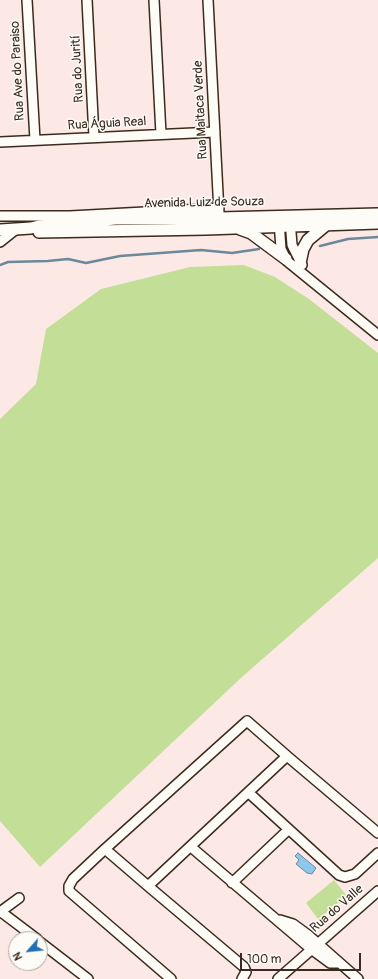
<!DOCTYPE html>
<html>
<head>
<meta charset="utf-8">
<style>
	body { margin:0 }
	#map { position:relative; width:378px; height:979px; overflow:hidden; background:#fce9e5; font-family:Pangolin,sans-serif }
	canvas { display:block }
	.north { position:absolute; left:8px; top:931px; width:40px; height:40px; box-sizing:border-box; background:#fdfcf7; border:1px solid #afa8a0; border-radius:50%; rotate:243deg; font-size:11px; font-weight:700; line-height:16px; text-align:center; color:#3b2a1e }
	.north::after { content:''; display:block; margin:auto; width:14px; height:18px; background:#1f6fb2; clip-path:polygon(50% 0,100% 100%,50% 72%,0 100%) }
	.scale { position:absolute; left:240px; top:953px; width:121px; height:18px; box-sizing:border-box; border:2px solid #3b2a1e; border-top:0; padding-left:5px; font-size:12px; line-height:14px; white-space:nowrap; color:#3b2a1e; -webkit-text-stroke:3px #fdfcf7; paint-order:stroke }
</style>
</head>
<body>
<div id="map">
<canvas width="378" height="979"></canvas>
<div class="north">N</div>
<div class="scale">100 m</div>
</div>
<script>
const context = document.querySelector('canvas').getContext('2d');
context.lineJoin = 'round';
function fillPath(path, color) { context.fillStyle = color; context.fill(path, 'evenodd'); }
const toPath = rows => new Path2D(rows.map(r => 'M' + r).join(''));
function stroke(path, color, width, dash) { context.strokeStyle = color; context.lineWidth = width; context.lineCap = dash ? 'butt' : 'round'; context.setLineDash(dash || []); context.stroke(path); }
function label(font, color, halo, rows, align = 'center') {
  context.font = font + ' Pangolin,sans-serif'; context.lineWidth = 3; context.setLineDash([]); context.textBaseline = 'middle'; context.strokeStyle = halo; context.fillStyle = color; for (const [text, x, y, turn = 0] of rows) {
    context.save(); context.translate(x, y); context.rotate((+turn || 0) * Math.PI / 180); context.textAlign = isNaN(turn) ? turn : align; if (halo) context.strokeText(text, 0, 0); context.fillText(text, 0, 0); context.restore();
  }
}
const green = toPath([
	[244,265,275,277,309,299,378,353,378,558,242,677,40,867,0,821,0,419,36,384,46,329,101,289,190,267],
	[334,880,347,896,318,919,306,903]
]);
const water = toPath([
	[298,853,316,868,312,874,307,873,296,864,299,860,295,856,298,853]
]);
const stream = toPath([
	[320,246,348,239,378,237],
	[0,265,8,262,48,261,68,259,86,263,120,256,201,250,232,253,259,249]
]);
const minor = toPath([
	[27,0,35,140],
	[87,0,94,137],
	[154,0,161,134],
	[208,0,219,213],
	[0,142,215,132],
	[0,216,70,216,219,208],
	[290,220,292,245,302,265],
	[279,221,281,249,287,261,378,335],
	[0,242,15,230],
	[287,756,378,833],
	[249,793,339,875,345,877,355,874,378,853],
	[191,847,311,949,330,963,339,963],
	[105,849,73,879,69,886,69,891,171,979],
	[232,883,288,830],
	[148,886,287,756,247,721,105,849,148,886,244,967,246,972,242,979],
	[0,911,37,939],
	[0,912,19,898],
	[280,920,293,924,308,935,358,979],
	[40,942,88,979],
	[278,979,378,891]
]);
const major = toPath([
	[240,229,251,233,286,259],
	[0,230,31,228,39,226,115,219,219,218,378,214],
	[39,232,206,229,378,223],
	[300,263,303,249,308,240,326,225]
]);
const streetNames = [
	["Rua do Jurití",78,69,-93],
	["Rua Ave do Paraiso",18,71,-93],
	["Rua Maitaca Verde",201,110,-93],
	["Rua Águia Real",107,124,-3],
	["Avenida Luiz de Souza",204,203,-1],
	["Rua do Valle",337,909,-41]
];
fillPath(green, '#c3df97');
fillPath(water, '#8dc7ec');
stroke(water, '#6c889a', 1);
stroke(stream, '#6c889a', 2.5);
stroke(minor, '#3b2a1e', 12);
stroke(major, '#3b2a1e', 14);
stroke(minor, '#fdfcf7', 9);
stroke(major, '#fdfcf7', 11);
label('13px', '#3b2a1e', '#fdfcf7', streetNames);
</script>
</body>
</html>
